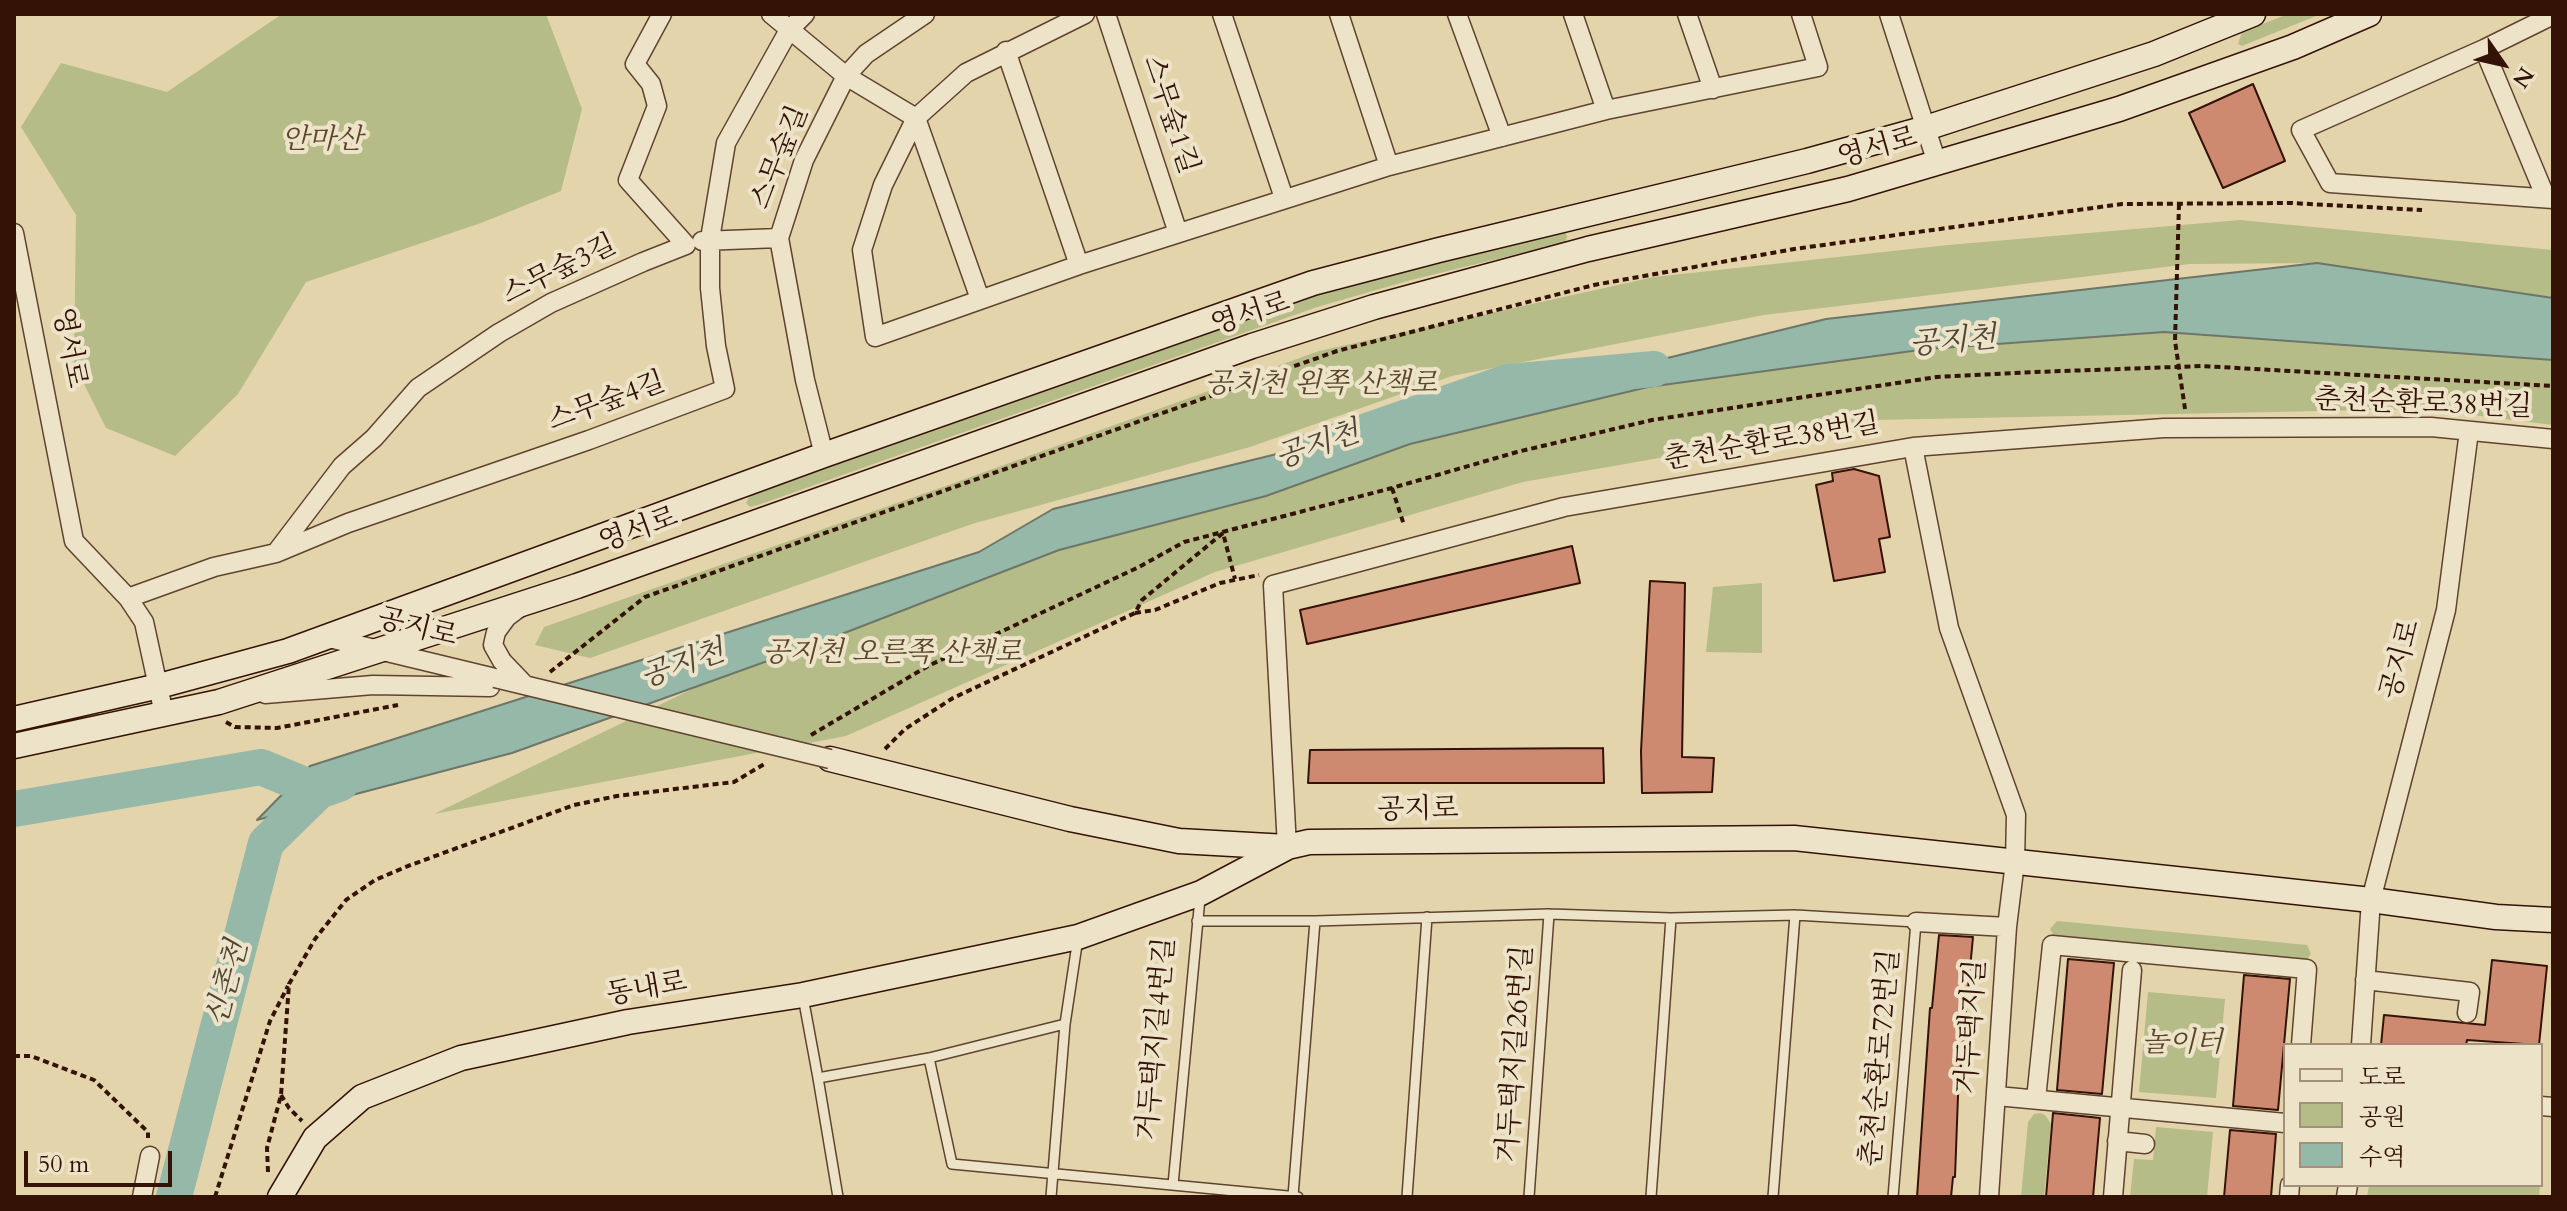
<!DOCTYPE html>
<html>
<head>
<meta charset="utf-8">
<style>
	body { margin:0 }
	#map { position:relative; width:2567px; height:1211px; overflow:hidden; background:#e4d4ab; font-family:Cardo,"Noto Serif KR",serif }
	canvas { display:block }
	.frame { position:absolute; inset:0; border:16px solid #341306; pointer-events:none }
	.legend { position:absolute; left:2283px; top:1043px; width:260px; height:144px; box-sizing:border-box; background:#ede3c8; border:2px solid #a3907a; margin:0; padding:10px 14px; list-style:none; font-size:24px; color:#341306 }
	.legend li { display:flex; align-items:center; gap:16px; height:40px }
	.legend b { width:40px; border:2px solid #a3907a }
	.north { position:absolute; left:2463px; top:24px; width:80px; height:80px; -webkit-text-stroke:6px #ede3c8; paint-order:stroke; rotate:124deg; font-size:22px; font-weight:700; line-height:32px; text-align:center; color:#341306 }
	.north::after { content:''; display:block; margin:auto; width:28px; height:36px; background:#341306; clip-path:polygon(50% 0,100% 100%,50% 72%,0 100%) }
	.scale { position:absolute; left:24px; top:1151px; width:148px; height:36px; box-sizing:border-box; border:4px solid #341306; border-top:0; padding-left:10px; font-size:24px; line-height:28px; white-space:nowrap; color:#341306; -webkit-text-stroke:6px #ede3c8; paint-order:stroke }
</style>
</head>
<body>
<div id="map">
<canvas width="2567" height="1211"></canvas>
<div class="frame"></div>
<ul class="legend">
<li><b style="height:10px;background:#ede3c8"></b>도로</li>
<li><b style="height:22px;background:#b5bc88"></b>공원</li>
<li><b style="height:22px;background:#95b8a9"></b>수역</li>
</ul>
<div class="north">N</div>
<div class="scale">50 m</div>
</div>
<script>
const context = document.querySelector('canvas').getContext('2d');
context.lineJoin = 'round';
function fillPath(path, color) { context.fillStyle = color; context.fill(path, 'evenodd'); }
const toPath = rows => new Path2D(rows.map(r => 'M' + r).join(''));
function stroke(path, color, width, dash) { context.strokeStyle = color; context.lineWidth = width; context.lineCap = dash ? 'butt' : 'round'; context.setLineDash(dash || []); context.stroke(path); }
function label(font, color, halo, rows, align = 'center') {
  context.font = font + ' Cardo,"Noto Serif KR",serif'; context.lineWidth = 8; context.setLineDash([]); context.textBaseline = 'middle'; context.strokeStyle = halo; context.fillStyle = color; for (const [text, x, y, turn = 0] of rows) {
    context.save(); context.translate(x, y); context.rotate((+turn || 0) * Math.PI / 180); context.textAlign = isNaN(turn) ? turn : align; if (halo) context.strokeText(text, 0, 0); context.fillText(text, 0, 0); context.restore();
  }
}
const green = toPath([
	[282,14,546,14,582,109,561,191,481,223,306,282,238,394,175,456,106,428,74,364,76,215,21,127,61,63,167,92],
	[2288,14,2321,14,2242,46,2238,44,2242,32],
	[2240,220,2553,250,2553,298,2317,263,2190,264,1764,315,1452,376,1250,447,972,524,590,658,535,645,544,627,954,483,1319,351,1654,277,1948,245],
	[1565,232,1567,236,1566,242,1559,244,1411,280,1317,307,758,505,750,507,746,503,752,491,888,447,1316,296,1413,268],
	[2164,332,2553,360,2553,425,2425,409,1874,420,1523,482,1215,572,846,736,434,814,868,604,1162,502,1648,387,1927,349],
	[1762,583,1762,653,1706,652,1713,587],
	[2057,921,2307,945,2311,954,2305,962,2055,938,2050,929],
	[2148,992,2225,999,2216,1098,2139,1092],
	[2040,1113,2045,1115,2051,1124,2044,1197,2021,1197,2028,1122,2034,1114],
	[2156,1127,2213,1132,2207,1197,2130,1197,2134,1159,2153,1160],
	[2369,1185,2540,1185,2539,1197,2367,1197]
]);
const water = toPath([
	[2317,263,2553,298,2553,360,2164,332,1927,349,1648,387,1410,444,1266,496,1059,550,834,637,512,753,257,820,310,766,979,552,1053,509,1826,319,2317,263]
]);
const river = toPath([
	[1309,451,1508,382,1654,369],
	[14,809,261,767,319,791],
	[174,1197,266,843,319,791,341,783]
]);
const building = toPath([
	[2253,84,2285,161,2223,188,2189,113,2253,84],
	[1854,469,1879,476,1890,537,1879,539,1885,572,1834,581,1816,485,1833,481,1832,473,1854,469],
	[1572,546,1580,583,1307,644,1300,610,1572,546],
	[1650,581,1685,583,1682,757,1714,758,1712,792,1642,793,1641,751,1650,581],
	[1603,748,1604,783,1308,783,1310,750,1603,748],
	[1939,935,1973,937,1958,1096,1955,1177,1953,1177,1951,1197,1917,1197,1930,1008,1932,1008,1939,935],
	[2068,959,2114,963,2102,1094,2057,1090,2068,959],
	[2492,960,2547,966,2539,1045,2467,1040,2466,1045,2381,1045,2384,1015,2485,1025,2492,960],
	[2244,975,2290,979,2278,1110,2233,1106,2244,975],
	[2053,1113,2100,1118,2093,1197,2046,1197,2053,1113],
	[2230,1130,2276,1134,2271,1197,2224,1197,2230,1130]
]);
const path = toPath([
	[2179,204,2175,341,2185,409],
	[1392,488,1404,525],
	[1135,613,1155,610,1220,583,1259,575],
	[550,672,645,597,1337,351,1594,285,1794,249,2122,204,2291,203,2422,210],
	[226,722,235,727,277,728,398,705],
	[811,735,928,666,1139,567,1184,542,1392,488,1517,452,1652,420,1937,377,2036,372,2202,366,2553,386],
	[885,749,905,729,953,698,1135,613,1142,600,1223,533,1235,579],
	[14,1056,31,1056,94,1080,148,1132,148,1138],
	[281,1095,289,1108,302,1121],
	[268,1172,267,1148,281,1095,289,984,315,939,346,900,375,880,408,866,574,805,617,796,734,782,766,763],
	[215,1197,270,1021,288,986]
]);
const lane = toPath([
	[1197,921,1315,921,1549,914,1671,918,1795,915,1916,922,1893,1197],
	[803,997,818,1078,929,1058,1065,1024],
	[929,1058,952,1164,1298,1197],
	[818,1078,838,1197],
	[1173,1185,1200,898],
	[1293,1196,1315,921],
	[1051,1197,1065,1024,1078,938],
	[1407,1197,1427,917],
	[1529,1197,1549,914],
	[1651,1197,1671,918],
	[1773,1197,1795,915]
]);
const street = toPath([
	[771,14,846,76,916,118,980,299],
	[1085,14,966,73,916,118,883,185,862,250,875,337,1079,265,1389,166,1606,110,1818,67,1801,14],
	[1106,14,1178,233],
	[1222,14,1284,198],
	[1339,14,1389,166],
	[1457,14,1502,137],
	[1573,14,1606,110],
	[1687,14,1713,89],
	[1889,14,1937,163],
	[2553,15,2484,49,2301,130,2330,183,2553,199],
	[2484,49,2546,198],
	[1006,51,1079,265],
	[14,233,74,541,128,598,144,622,164,714],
	[702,241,779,238],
	[1913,447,1949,628,2016,815,2015,862,2007,927,1989,1197],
	[824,455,805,380,779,238,804,160,846,76,866,54,925,14],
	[278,550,342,466,374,438,418,388,499,333,551,303,643,262,686,245,628,180,657,106,651,84,635,64,662,14],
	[128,598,214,567,276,553,348,523,589,440,725,389,716,346,710,288,710,239,726,143,789,30,805,14],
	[325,637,495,678],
	[502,661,493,645,496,632,507,617,519,608],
	[265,694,373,685,490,687],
	[1287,847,1273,585,1564,507,1913,447,2164,428,2431,427,2553,439],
	[1916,922,2007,927],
	[2365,980,2470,992,2467,1013],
	[2361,1045,2371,900,2446,610,2469,431],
	[1997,1096,2285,1123],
	[2036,1099,2052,945,2307,969,2301,1045],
	[2541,1106,2553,1107],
	[2117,1141,2145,1144],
	[142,1197,150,1156],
	[2113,1197,2132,970],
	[2289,1197,2290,1185],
	[2346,1197,2348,1185]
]);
const secondary = toPath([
	[14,719,159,686,288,651,824,455,1313,283,1439,250,1807,161,1926,128,2154,54,2253,14],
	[14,746,219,702,577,586,1252,346,1374,307,1588,249,1848,189,2048,130,2119,109,2293,47,2369,14],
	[830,759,1070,819,1179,841,1287,847,1309,842,1794,838,2371,900,2496,917,2553,920],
	[280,1197,315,1138,362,1097,461,1058,628,1022,803,995,1078,937,1201,893,1286,848]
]);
const streetBridge = toPath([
	[502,661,525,685],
	[495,678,830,759]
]);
const streetNames = [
	["스무숲1길",1169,115,72],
	["영서로",1878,149,-16],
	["스무숲길",781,158,-68],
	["스무숲3길",560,271,-26],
	["영서로",1251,315,-18],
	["영서로",68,348,79],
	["스무숲4길",607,403,-20],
	["춘천순환로38번길",2423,405,2],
	["춘천순환로38번길",1772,443,-10],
	["영서로",639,531,-20],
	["공지로",417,629,14],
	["공지로",2402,660,-75],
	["공지로",1418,811,-1],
	["동내로",647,990,-10],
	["거두택지길",1973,1027,-86],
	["거두택지길4번길",1158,1039,-85],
	["거두택지길26번길",1517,1054,-86],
	["춘천순환로72번길",1882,1058,-85]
];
const parkNames = [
	["안마산",322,142],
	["공치천 왼쪽 산책로",1321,386],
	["공지천 오른쪽 산책로",892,655],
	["놀이터",2182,1045]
];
const waterNames = [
	["공지천",1953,343,-5],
	["공지천",1318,447,-19],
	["공지천",683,666,-19],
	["신촌천",229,984,-75]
];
fillPath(green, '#b5bc88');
fillPath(water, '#95b8a9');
stroke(water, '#6e7668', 2);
stroke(river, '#95b8a9', 36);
fillPath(building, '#ce8a70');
stroke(building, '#341306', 2);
stroke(lane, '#60432f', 12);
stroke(street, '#60432f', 21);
stroke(secondary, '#341306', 27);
stroke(path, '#341306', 4, [6, 4]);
stroke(lane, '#ede3c8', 9);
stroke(street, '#ede3c8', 18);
stroke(secondary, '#ede3c8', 24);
stroke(streetBridge, '#60432f', 21, []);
stroke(streetBridge, '#ede3c8', 18);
label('28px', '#341306', '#ede3c8', streetNames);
label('italic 28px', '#5b462d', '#ede3c8', parkNames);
label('italic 30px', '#514537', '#ede3c8', waterNames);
</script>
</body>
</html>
